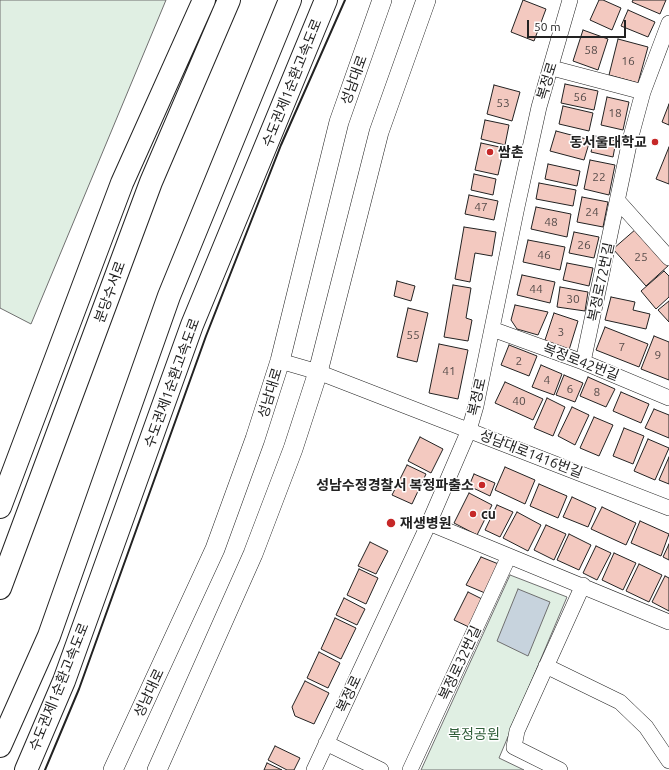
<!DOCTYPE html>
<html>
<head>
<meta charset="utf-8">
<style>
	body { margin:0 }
	#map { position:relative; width:669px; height:770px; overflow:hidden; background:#fff; font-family:Ubuntu,sans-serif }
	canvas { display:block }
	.scale { position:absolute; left:527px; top:20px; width:99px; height:18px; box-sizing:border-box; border:2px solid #222; border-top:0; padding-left:5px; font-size:12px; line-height:14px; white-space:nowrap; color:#222; -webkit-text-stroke:3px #fff; paint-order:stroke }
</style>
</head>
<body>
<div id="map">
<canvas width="669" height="770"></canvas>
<div class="scale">50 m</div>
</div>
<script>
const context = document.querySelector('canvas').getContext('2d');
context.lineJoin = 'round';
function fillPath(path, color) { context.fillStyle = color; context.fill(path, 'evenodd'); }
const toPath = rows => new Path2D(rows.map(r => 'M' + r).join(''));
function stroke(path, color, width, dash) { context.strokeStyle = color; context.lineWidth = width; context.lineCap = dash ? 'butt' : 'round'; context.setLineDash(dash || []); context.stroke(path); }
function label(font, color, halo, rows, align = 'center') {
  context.font = font + ' Ubuntu,"Noto Sans KR",sans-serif'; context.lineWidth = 3; context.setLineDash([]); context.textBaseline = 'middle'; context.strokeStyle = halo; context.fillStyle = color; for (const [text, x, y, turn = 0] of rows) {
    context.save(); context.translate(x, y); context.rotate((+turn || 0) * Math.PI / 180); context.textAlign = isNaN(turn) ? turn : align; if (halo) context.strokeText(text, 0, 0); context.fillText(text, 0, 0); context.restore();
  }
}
const green = toPath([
	[0,0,166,0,31,324,0,308,0,0],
	[510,575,567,597,499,758,524,770,421,770,510,575]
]);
const water = toPath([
	[518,589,550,602,528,656,497,641,518,589]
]);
const building = toPath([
	[523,0,546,9,534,41,511,32,523,0],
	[599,0,603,0,621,8,612,30,590,20,599,0],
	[633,0,666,0,660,14,632,2,633,0],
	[628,10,655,22,648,37,621,26,628,10],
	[583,30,608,39,598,70,573,61,583,30],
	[618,39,648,47,638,83,609,75,618,39],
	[565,84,598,91,594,110,561,103,565,84],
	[494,85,520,92,512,121,487,114,494,85],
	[607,97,629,102,623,130,601,125,607,97],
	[669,104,669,125,662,122,669,104],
	[563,106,593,113,589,131,559,124,563,106],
	[485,120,509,125,505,145,481,139,485,120],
	[556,131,590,140,584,160,550,151,556,131],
	[595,136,616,141,613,157,591,152,595,136],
	[481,143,504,148,498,175,475,170,481,143],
	[669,147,669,184,656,179,669,147],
	[590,160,615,165,609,195,584,189,590,160],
	[548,164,580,171,577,186,545,179,548,164],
	[474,174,496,179,493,195,471,190,474,174],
	[539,183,576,190,573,206,536,199,539,183],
	[469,195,498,201,494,220,465,214,469,195],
	[582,197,608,202,603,227,577,222,582,197],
	[536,207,571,214,567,237,531,229,536,207],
	[464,227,496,232,492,256,475,253,470,282,455,279,464,227],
	[636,229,669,265,646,286,613,249,636,229],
	[574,232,599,237,594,258,569,253,574,232],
	[528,240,565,247,560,270,523,262,528,240],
	[567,263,593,268,589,286,563,280,567,263],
	[664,271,669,276,669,297,656,309,641,291,664,271],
	[522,275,555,282,550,303,517,295,522,275],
	[397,281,415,286,411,301,394,296,397,281],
	[453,285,471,288,466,318,472,320,468,341,444,337,453,285],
	[560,287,588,292,585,311,557,307,560,287],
	[611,297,635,302,633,310,650,314,646,329,605,320,611,297],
	[669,301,669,322,658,310,669,301],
	[515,305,548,312,538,335,517,329,511,320,515,305],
	[408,308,428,313,417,362,397,357,408,308],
	[554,313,578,321,569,350,544,343,554,313],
	[605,327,648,344,639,367,596,350,605,327],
	[654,336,669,342,669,380,641,369,654,336],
	[439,344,468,350,458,399,429,393,439,344],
	[509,345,537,356,529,376,501,365,509,345],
	[541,365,562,374,554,395,532,387,541,365],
	[564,375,583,383,575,402,556,395,564,375],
	[588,377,615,389,606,407,580,396,588,377],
	[505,382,543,399,533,420,495,403,505,382],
	[621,392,649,404,641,423,613,411,621,392],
	[547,398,565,407,553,436,534,428,547,398],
	[572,407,589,415,575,445,558,436,572,407],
	[654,409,669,415,669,438,645,428,654,409],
	[594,417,613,425,599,456,580,448,594,417],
	[624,428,644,436,633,464,613,456,624,428],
	[420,437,443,449,431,473,408,461,420,437],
	[648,439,669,448,655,480,634,471,648,439],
	[669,457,669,484,659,480,669,457],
	[407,465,426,474,412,504,392,495,407,465],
	[505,467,535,480,525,504,495,490,505,467],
	[474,474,495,483,490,496,469,486,474,474],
	[539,484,567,496,558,518,530,506,539,484],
	[469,493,492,505,477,535,454,523,469,493],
	[572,497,596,508,588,527,563,517,572,497],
	[497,505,513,512,500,537,485,530,497,505],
	[602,507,636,523,626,545,591,529,602,507],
	[517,512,541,525,528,551,503,538,517,512],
	[640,521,669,534,661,556,631,543,640,521],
	[546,525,566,534,554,560,534,550,546,525],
	[569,534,591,545,579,570,557,560,569,534],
	[370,542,388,551,376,574,358,566,370,542],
	[669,544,669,560,663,557,669,544],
	[596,546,611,553,597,580,583,573,596,546],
	[614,553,636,563,623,590,602,580,614,553],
	[481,557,501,565,485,593,466,585,481,557],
	[639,564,662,575,649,602,626,591,639,564],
	[359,569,378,578,366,604,347,595,359,569],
	[665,576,669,578,669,611,652,602,665,576],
	[468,592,484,600,471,628,454,620,468,592],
	[344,598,365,609,357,625,336,615,344,598],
	[335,618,356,628,341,659,321,649,335,618],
	[319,652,340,663,328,688,307,678,319,652],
	[305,681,329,693,314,724,295,716,292,707,305,681],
	[275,746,300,758,294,770,287,770,268,760,275,746],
	[267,763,282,770,264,770,267,763]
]);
const minor = toPath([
	[552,68,643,92],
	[618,201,669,258],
	[492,329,583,362,669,398],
	[280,361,318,372,669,508],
	[583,362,630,140,643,92,669,23],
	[429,523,669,622],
	[546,666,620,702,646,727,669,761],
	[326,743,381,770],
	[314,770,429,523,469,430,476,406,517,207,539,107,570,0],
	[410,770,509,556],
	[560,770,514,747,517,731,583,585]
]);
const major = toPath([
	[113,770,215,549,255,439,280,361,339,122,382,0],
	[157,770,253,554,293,449,318,372,379,132,426,0]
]);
const highway = toPath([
	[0,507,122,183,204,0],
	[0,588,151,182,229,0],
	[0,746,49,636,169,296,290,0],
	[26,770,64,681,192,325,326,0]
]);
const wall = toPath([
	[45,770,79,689,206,336,281,145,345,0]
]);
const markers = [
	[655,142,4,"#c62828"],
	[490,152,4,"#c62828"],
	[482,485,4,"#c62828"],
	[473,514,4,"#c62828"],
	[391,523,5,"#c62828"]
];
const numberNames = [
	["58",591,50],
	["16",628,61],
	["56",580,97],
	["53",503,103],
	["18",615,113],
	["22",599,177],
	["47",481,207],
	["24",592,212],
	["48",551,222],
	["26",584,245],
	["46",544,255],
	["25",641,257],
	["44",536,289],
	["30",573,299],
	["3",561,332],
	["55",413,335],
	["7",622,347],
	["9",658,355],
	["2",519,361],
	["41",449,371],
	["4",547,380],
	["6",570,389],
	["8",597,392],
	["40",519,401]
];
const streetNames = [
	["성남대로",354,80,-70],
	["복정로",547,81,-73],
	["수도권제1순환고속도로",292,83,-68],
	["복정로72번길",601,282,-78],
	["분당수서로",110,292,-70],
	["복정로42번길",581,362,21],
	["수도권제1순환고속도로",172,383,-70],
	["성남대로",270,393,-73],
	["복정로",477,397,-77],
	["성남대로1416번길",531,454,21],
	["복정로32번길",460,663,-65],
	["수도권제1순환고속도로",59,687,-68],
	["성남대로",149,693,-65],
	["복정로",349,694,-65]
];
const poiNames = [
	["동서울대학교",647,142,"right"],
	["쌈촌",498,152],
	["성남수정경찰서 복정파출소",474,485,"right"],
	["cu",481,514],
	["재생병원",400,523]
];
const parkNames = [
	["복정공원",474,734]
];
fillPath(green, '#e0efe3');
stroke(green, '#6f6f6f', 1);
fillPath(water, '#c7d3dd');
stroke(water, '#6f6f6f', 1);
fillPath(building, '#f3c9c0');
stroke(building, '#222', 1);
stroke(minor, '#222', 16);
stroke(major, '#222', 20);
stroke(highway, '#222', 24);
stroke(minor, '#fff', 15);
stroke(major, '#fff', 19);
stroke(highway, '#fff', 22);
stroke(wall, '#222', 2);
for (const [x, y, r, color] of markers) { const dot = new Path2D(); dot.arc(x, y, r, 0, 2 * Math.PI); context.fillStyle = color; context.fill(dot); stroke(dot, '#fff', 1.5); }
label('12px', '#564c4a', null, numberNames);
label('14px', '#222', '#fff', streetNames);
label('bold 14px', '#222', '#fff', poiNames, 'left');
label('14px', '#2f5e38', '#fff', parkNames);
</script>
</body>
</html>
